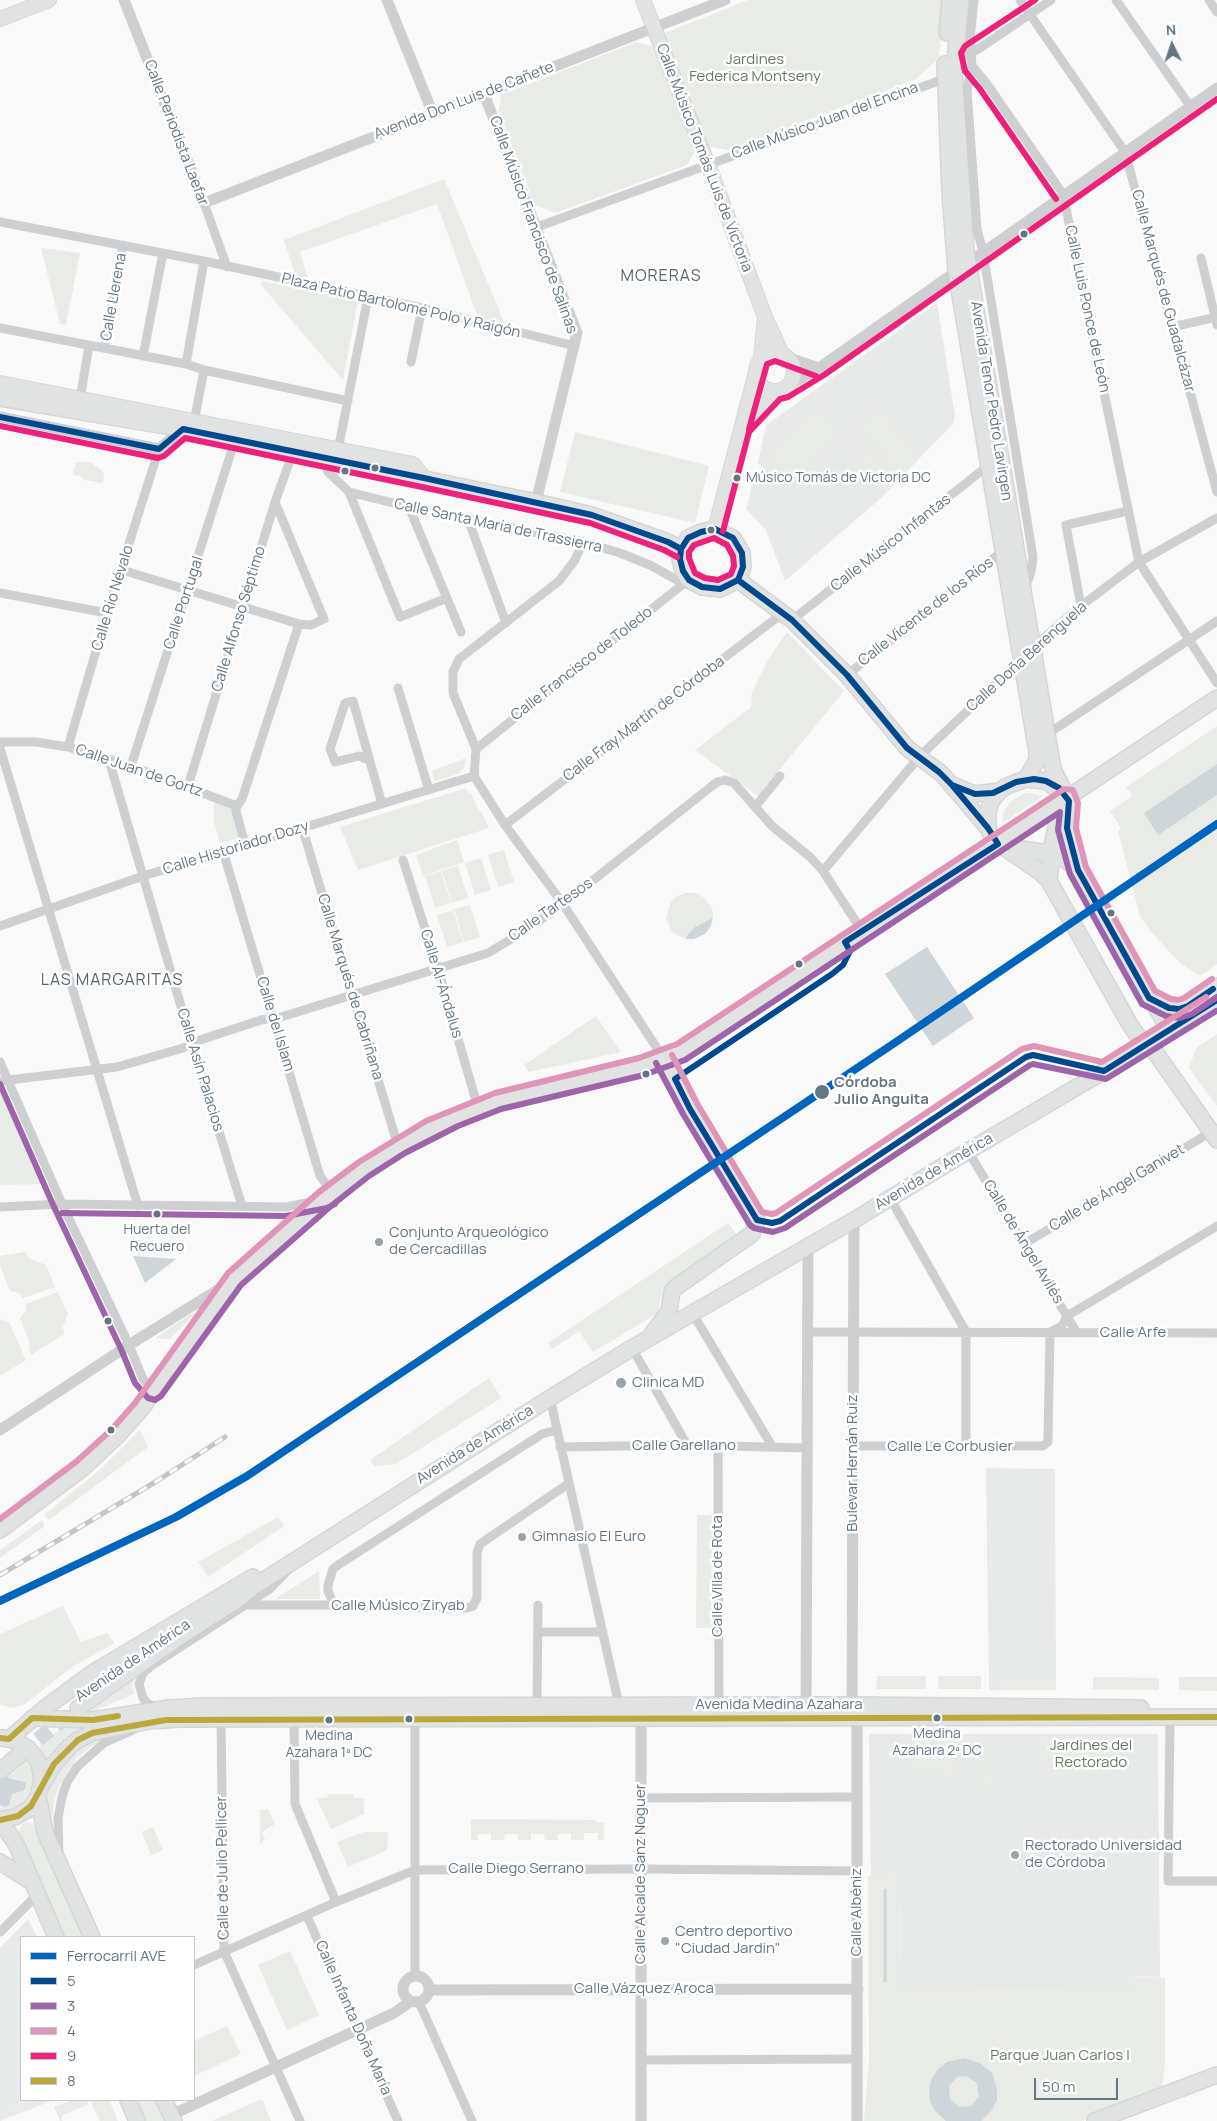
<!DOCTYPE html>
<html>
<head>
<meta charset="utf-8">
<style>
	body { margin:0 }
	#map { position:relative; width:1217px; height:2121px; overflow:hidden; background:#f9f9f9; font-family:Manrope,sans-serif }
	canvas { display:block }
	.legend { position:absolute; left:20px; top:1936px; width:175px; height:165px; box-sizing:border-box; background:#fff; border:1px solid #c1c8cd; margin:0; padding:6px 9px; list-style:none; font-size:15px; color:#657683 }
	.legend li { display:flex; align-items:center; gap:10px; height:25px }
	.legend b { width:25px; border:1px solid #c1c8cd }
	.north { position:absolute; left:1147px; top:20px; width:50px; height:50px; -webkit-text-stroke:4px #fff; paint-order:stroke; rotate:356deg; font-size:14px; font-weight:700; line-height:20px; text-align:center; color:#657683 }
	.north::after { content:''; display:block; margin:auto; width:18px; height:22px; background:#657683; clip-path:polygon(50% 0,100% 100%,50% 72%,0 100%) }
	.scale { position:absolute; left:1034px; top:2078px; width:84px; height:22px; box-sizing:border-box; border:2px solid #657683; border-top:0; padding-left:6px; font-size:15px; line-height:18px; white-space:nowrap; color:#657683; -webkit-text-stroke:4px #fff; paint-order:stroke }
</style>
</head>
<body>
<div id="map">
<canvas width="1217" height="2121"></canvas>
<ul class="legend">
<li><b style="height:6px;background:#0065bd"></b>Ferrocarril AVE</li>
<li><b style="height:6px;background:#00498f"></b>5</li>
<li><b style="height:6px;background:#9e64a9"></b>3</li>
<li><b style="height:6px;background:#df94b8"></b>4</li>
<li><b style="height:6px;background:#ed207b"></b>9</li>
<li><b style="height:6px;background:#baa83d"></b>8</li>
</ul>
<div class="north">N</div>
<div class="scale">50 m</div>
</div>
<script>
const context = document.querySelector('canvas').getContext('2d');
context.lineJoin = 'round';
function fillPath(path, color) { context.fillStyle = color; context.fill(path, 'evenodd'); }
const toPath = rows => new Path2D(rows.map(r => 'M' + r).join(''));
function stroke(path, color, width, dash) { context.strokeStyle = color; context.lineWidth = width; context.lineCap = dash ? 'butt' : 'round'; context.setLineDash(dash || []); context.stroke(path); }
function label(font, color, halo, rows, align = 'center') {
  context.font = font + ' Manrope,sans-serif'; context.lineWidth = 5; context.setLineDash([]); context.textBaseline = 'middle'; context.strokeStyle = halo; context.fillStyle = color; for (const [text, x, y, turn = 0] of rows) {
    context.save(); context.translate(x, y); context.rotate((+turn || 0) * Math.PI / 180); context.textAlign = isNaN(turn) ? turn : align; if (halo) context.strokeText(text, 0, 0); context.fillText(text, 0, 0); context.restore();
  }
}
const built = toPath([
	[937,303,955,416,953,424,880,499,785,581,766,530,746,509,754,478,764,469,758,463,766,425],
	[986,1468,1055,1469,1056,1690,989,1690],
	[869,1734,1158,1734,1160,1977,1129,1976,1129,1990,906,1991,901,1987,900,1874,871,1876],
	[28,1919,37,1937,21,1937,21,2100,25,2100,0,2110,0,1948]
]);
const green = toPath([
	[748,0,944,0,939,58,916,79,728,150,707,146,663,37,665,33],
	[636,42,656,47,696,150,687,165,555,213,534,204,499,111,501,95],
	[444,179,505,324,478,318,437,204,300,252,308,280,296,277,284,240],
	[41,248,80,253,66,325,60,324],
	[262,281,358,301,343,380,261,285],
	[818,406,844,434,791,481,766,453],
	[879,408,914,447,919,458,901,477,856,427],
	[575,432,709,466,695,523,560,492],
	[870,447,896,476,882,489,856,460],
	[76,462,90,462,103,471,104,479,102,483,84,480,80,476,73,475],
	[787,632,844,691,758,796,695,750,751,707,752,692,769,658],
	[1217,726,1217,964,1200,976,1180,963,1152,933,1140,916,1118,831,1121,828,1110,811,1132,796,1126,787],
	[466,758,464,768,458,774,435,781,432,771],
	[466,788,469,793,471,793,479,811,481,811,489,828,358,870,340,827],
	[1030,793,1043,796,1002,823,1003,813,1010,802,1023,794],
	[214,800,233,809,239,838,220,843,214,821],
	[457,840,464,862,423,876,416,855],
	[504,850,514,882,498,887,488,855],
	[481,858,491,890,475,895,465,863],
	[458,866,468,898,452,903,442,871],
	[441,871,451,903,435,908,425,876],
	[685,893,696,893,703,897,711,906,713,913,713,918,688,934,686,939,673,933,666,919,670,904,674,898],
	[470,905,480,937,464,942,454,909],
	[453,910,463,942,447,947,437,915],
	[596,1016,621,1052,529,1072,524,1065],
	[1217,1034,1217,1106,1189,1068,1196,1048],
	[0,1093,4,1093,42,1184,0,1185],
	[728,1223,738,1236,663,1287,658,1313,593,1352,579,1331,552,1349,548,1343],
	[25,1252,30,1259,46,1265,55,1287,23,1298,19,1293,10,1291,0,1265,0,1256],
	[58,1292,68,1314,63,1326,64,1334,31,1355,28,1346,30,1344,20,1318,26,1311,26,1304],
	[192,1313,194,1315,170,1339,155,1338],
	[0,1319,9,1322,26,1360,0,1376],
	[489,1378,501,1398,396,1464,374,1466,370,1460],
	[140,1430,148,1447,49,1520,44,1515,102,1468],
	[697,1515,712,1515,711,1628,696,1628],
	[278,1517,284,1526,208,1577,198,1562],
	[42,1520,45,1526,0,1558,0,1550],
	[319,1571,320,1599,275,1599],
	[63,1606,81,1642,107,1633,115,1643,72,1667,25,1704,14,1708,0,1705,0,1634],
	[138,1673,132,1684,134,1694,94,1711,85,1712],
	[996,1675,1056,1675,1056,1690,996,1690],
	[877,1676,926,1676,926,1689,876,1689],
	[938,1676,981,1676,981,1689,938,1689],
	[1093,1677,1159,1678,1159,1690,1093,1689],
	[1179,1677,1217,1677,1217,1691,1179,1690],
	[64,1726,88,1729,68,1740,54,1751,47,1761,39,1746],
	[117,1733,92,1746,78,1757,67,1772,59,1786,55,1799,52,1818,52,1838,47,1804,48,1788,61,1762,90,1741],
	[1034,1736,1111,1736,1112,1772,1086,1772,1086,1776,1075,1776,1075,1765,1071,1758,1068,1754,1062,1752,1055,1753,1049,1758,1047,1764,1048,1790,1035,1791],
	[912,1737,991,1737,992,1789,982,1790,981,1765,976,1755,969,1752,956,1758,954,1765,953,1777,942,1777,941,1772,911,1771],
	[25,1757,31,1768,33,1779,31,1789,21,1804,10,1809,0,1811,0,1805,5,1807,12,1794,23,1791,17,1779,9,1778,5,1774],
	[328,1794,353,1794,354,1798,364,1798,364,1814,331,1829,317,1799,328,1797],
	[268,1809,275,1824,262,1832,265,1839,260,1845,260,1810],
	[471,1819,596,1820,597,1823,604,1822,604,1840,598,1840,598,1833,584,1833,584,1840,571,1840,571,1833,558,1834,558,1840,545,1840,544,1834,531,1834,531,1840,518,1840,518,1834,505,1834,504,1840,491,1840,491,1834,478,1834,478,1840,471,1840],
	[27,1822,33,1823,83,1937,63,1937,18,1833,22,1824],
	[153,1827,163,1850,151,1855,142,1832],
	[364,1832,388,1832,387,1850,348,1867,337,1842],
	[900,1874,901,1986,906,1991,1129,1990,1129,1976,1165,1978,1165,2064,1162,2088,1153,2094,1082,2121,864,2121,869,2059,868,1876],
	[290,1951,319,2015,287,2030,258,1965],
	[227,2026,241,2054,194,2076,194,2041],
	[262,2099,271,2121,212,2121],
	[25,2100,54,2100,0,2121,0,2110],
	[72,2100,87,2100,89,2104,61,2116,62,2121,60,2121,54,2107],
	[90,2100,109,2100,118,2121,100,2121],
	[136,2100,156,2100,166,2121,145,2121]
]);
const water = toPath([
	[1217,764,1217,795,1158,835,1144,813],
	[713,918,711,926,705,934,694,939,686,939,688,934,695,927],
	[927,947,974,1018,933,1046,885,974],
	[133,1256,176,1259,145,1283],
	[5,1774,9,1778,25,1782,26,1787,23,1791,12,1794,9,1805,5,1807,0,1805,0,1779],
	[964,2058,980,2063,992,2073,997,2089,997,2100,992,2110,981,2121,946,2121,935,2111,930,2101,929,2089,932,2078,938,2069,947,2062],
	[967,2076,977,2083,979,2096,971,2106,960,2107,950,2099,949,2086,957,2077]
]);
const stream = toPath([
	[885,1890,885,1981]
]);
const primaryTunnel = toPath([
	[20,1754,69,1714]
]);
const minor = toPath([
	[974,0,970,40,972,66,987,84,1063,194,1139,562,1217,683],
	[1020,0,1125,152,1217,492],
	[1116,0,1190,106],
	[1209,0,1217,12],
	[965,56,980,48,1051,0],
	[972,66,967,90,977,229,983,252,1033,557,1031,572,1024,590],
	[204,203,227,267],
	[0,222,204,261,422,308,575,346],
	[537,227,944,79],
	[1201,258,1217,325],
	[1172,327,1217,317],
	[0,328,186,364,204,370,348,401],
	[104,348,123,245],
	[143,356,163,253],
	[411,362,422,308],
	[186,364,204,261],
	[80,399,89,346],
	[194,422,204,370],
	[338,450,368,297],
	[323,459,328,472,349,492,409,507,583,542,620,553,650,565,684,584],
	[349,492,400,617,447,598],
	[409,507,461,632],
	[468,519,506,623],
	[583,542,575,560,559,581,459,659,453,672,453,693,476,749,474,776,505,825,563,904,664,1059],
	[122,570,299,624,311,625,324,619,275,502],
	[0,593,107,613],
	[1081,606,1066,525,1128,511],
	[792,620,989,465],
	[1032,648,1081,606,1139,562,1217,518],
	[847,675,1004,550],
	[398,688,429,790],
	[1046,735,1217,621],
	[0,742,36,742,68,747,131,766,237,806],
	[68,747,107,613,159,449],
	[0,748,138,1206],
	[476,749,687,581],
	[109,760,192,1044,242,1206],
	[369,760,359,756,335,762,330,749,345,703,353,701,382,804],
	[131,766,235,440],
	[188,786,275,502,293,452],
	[237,806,242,799,299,624],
	[237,806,236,811,245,844],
	[755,807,780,776],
	[505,825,783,613],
	[302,827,395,1136,401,1145],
	[223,851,320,1176,333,1193],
	[403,860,438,969,478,1108],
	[823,871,920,756,1023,658],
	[0,926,143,876,474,776],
	[0,1062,62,1204,129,1345,143,1379,154,1391],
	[0,1081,117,1067,183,1048,200,1040,261,1020,281,1017,488,953,523,932,563,904,717,782,725,780,734,783,772,826,810,857,823,871,862,931],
	[968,1151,1077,1333],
	[890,1198,966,1332,966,1447],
	[0,1207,62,1204,286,1207,321,1200],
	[1024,1244,1211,1132],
	[693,1314,772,1446],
	[1067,1316,1217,1226],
	[808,1332,1217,1333],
	[1050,1332,1062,1326,1067,1316],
	[632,1348,687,1445],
	[550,1398,619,1705,617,1707],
	[853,1446,1043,1446,1048,1442,1048,1439,1050,1333],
	[560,1447,687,1445,808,1448],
	[718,1447,719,1705],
	[243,1605,334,1605,342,1607,467,1608,473,1606,477,1598,477,1553,480,1544,568,1484],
	[334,1605,328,1591,328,1585,333,1569,338,1565,542,1434,557,1430],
	[538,1632,603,1632],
	[537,1706,538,1605],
	[159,1707,148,1704,143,1698,139,1684,143,1673,151,1666,270,1589,288,1570],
	[221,1718,224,1951,300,2121],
	[294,1718,295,1804,336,1902],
	[1170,1718,1168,1881,1217,1881],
	[641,1798,857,1797],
	[59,1857,58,1818,62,1797,67,1782,77,1767,104,1743,133,1730],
	[307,1916,398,2121],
	[0,1932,34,1898,36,1892],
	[194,1965,336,1902,415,1870,641,1869,857,1871],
	[415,1976,415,1718],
	[419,2002,472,2121],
	[641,2060,857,2059]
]);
const tertiary = toPath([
	[124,0,204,203,725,0],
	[387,0,433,114],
	[484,94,577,333,536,502],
	[789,358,819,368],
	[789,385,819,368,1217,88],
	[0,417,159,449,183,429],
	[854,1220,852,1705,857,1719,857,2121],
	[0,1430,129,1345,229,1283],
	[806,1713,808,1247],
	[641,1718,641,2121],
	'403 1989a13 13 0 1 1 26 0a13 13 0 1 1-26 0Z',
	[430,1990,858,1989],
	[171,2115,394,2013,411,2001]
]);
const secondary = toPath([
	[643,0,708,164,765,317,782,354],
	[0,19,49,0],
	'756 372a19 19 0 1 1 38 0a19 19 0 1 1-38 0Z',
	[761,358,765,318],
	[0,383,413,464,424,478],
	[743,426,776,391],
	[715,529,756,372]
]);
const primary = toPath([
	[961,0,954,70,966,250,1053,769,1069,801,1067,828,1070,843,1076,857,1078,870,1169,1030],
	[947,33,950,0],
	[945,64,950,192,956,271,1037,752,1037,760,1026,779],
	[0,398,183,429,536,502,592,515,668,542,681,549],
	[715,529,733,538,742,553,743,567,738,580,720,589,702,587,689,580,683,571,680,559,681,549,688,538,701,532,715,529],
	[738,580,792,620,847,675,907,748,942,774,988,828],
	[955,786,975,794,999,791],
	[1065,803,1057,821,1053,841,1049,881,1129,1023,1137,1035,1155,1052,1217,1140],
	[1006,847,1050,853,1063,858,1078,870],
	[1049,881,1040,872,993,840,988,828,988,813,991,802,999,791,1007,786,1026,779,1046,781,1064,794],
	[1150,998,1169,1008,1179,1009,1188,1006,1217,986],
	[652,1334,669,1311,672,1291,676,1287,752,1234,757,1220,690,1109,664,1059],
	[0,1530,83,1468,117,1436,142,1408,234,1279,325,1199,364,1169,401,1145,430,1129,498,1101,642,1066,681,1052,845,942,998,844,1217,698],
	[78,1708,178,1638,234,1602,253,1587,550,1398,632,1348,854,1220,968,1151,1106,1070,1217,1000],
	[32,1718,93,1720,169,1708,203,1706,852,1705,1141,1708],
	[9,1739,45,1708,91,1674,253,1577],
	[0,1771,20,1754],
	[41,1786,54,1764,69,1747,78,1740,92,1733,149,1721,180,1719,1217,1717],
	[38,1796,45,1832,92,1937],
	[0,1820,15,1817,29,1809,38,1796,42,1780,39,1763,29,1749,14,1740,2,1738],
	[0,1821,16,1844,56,1937],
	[0,1862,32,1882],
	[128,2100,137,2121],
	[164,2100,174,2121],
	[1095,2121,1217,2075]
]);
const rail = toPath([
	[0,1575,157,1481,225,1437]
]);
const bus1 = toPath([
	[0,417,159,449,183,429,424,478,592,515,668,542,681,549],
	[715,529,733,538,742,553,743,567,738,580,720,589,702,587,689,580,683,571,680,559,681,549,688,538,701,532,715,529],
	[738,580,792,620,847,675,907,748,939,772,952,785,988,828,998,844,845,942,850,951,843,965,832,974,675,1079,690,1109,757,1220,772,1223,780,1221,1026,1057,1033,1055,1104,1071,1217,1000],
	[941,774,952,785,975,794,993,793,1016,782,1034,779,1046,781,1059,788,1069,801,1067,828,1078,870,1149,998,1169,1008,1179,1009,1188,1006,1213,989]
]);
const bus2 = toPath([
	[656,1063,683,1114,750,1225,754,1228,773,1232,785,1228,1030,1065,1033,1064,1106,1079,1216,1011],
	[0,1084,54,1207,121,1349,135,1383,148,1398,155,1400,161,1396,241,1285,331,1206,369,1176,405,1153,458,1126,501,1109,644,1075,685,1060,1060,812,1058,830,1070,874,1142,1004,1166,1016,1180,1018,1192,1014,1217,997],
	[62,1213,286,1216,327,1208,335,1204]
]);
const bus3 = toPath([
	[672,1055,698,1105,762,1212,772,1214,776,1213,1022,1049,1034,1046,1102,1062,1206,997],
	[0,1519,77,1461,111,1430,135,1403,228,1273,319,1192,359,1162,426,1121,495,1093,639,1058,677,1044,1064,789,1073,790,1078,803,1076,828,1086,867,1155,991,1171,999,1178,1000,1184,998,1212,979]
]);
const bus4 = toPath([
	[1035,0,965,46,961,53,965,71,980,89,1056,199],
	[0,426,158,458,164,456,185,438,422,487,590,523,664,550,677,557],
	[749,429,767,364,775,361,816,376],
	[723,531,749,432,780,399,788,397,824,375,1217,99],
	[714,538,727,545,733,556,734,566,731,574,718,580,705,578,695,573,689,558,689,552,694,545,714,538]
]);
const bus5 = toPath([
	[0,1738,9,1739,32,1718,93,1720,118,1716],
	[0,1820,18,1816,31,1806,54,1764,78,1740,92,1733,166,1720,1217,1717]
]);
const rail1 = toPath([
	[0,1601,176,1517,247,1476,893,1044,1217,824]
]);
const markers = [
	[1024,234,4.5,"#657683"],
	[375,468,4.5,"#657683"],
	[345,471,4.5,"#657683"],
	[737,478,4.5,"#657683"],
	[711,530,4.5,"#657683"],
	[1111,913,4.5,"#657683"],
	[799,964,4.5,"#657683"],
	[646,1074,4.5,"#657683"],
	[822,1092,8,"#657683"],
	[157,1214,4.5,"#657683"],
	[379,1242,5,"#99a4ac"],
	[108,1321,4.5,"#657683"],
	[621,1383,6,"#99a4ac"],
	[111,1430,4.5,"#657683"],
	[522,1537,5,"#99a4ac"],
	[937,1718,4.5,"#657683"],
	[409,1719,4.5,"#657683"],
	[329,1720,4.5,"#657683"],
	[1015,1855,5,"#99a4ac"],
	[665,1941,5,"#99a4ac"]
];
const busNames = [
	["Músico Tomás de Victoria DC",746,478,"left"],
	["Huerta del",157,1230],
	["Recuero",157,1247],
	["Medina",937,1734],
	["Azahara 2ª DC",937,1751],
	["Medina",329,1736],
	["Azahara 1ª DC",329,1753]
];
const parkNames = [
	["Jardines",755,60],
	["Federica Montseny",755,77],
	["Jardines del",1091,1746],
	["Rectorado",1091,1763],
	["Parque Juan Carlos I",1060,2056]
];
const streetNames = [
	["Avenida Don Luis de Cañete",464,101,-21],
	["Calle Músico Juan del Encina",825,121,-20],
	["Calle Periodista Laefar",176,133,69],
	["Calle Músico Tomás Luis de Victoria",704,158,69],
	["Calle Músico Francisco de Salinas",533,225,70],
	["Calle Marqués de Guadalcázar",1163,291,75],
	["Calle Llerena",114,297,-80],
	["Plaza Patio Bartolomé Polo y Raigón",401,306,13],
	["Calle Luis Ponce de León",1087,309,78],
	["Avenida Tenor Pedro Lavirgen",991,401,81],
	["Calle Santa María de Trassierra",498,526,12],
	["Calle Músico Infantas",891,543,-38],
	["Calle Río Névalo",113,598,-73],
	["Calle Portugal",184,603,-72],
	["Calle Vicente de los Ríos",926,612,-38],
	["Calle Alfonso Séptimo",239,619,-73],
	["Calle Doña Berenguela",1027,657,-42],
	["Calle Francisco de Toledo",582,664,-38],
	["Calle Fray Martín de Córdoba",644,719,-37],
	["Calle Juan de Gortz",139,771,19],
	["Calle Historiador Dozy",236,848,-17],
	["Calle Tartesos",551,910,-35],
	["Calle Al-Ándalus",441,984,73],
	["Calle Marqués de Cabriñana",350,987,73],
	["Calle del Islam",275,1024,73],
	["Calle Asín Palacios",200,1070,73],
	["Avenida de América",934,1172,-31],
	["Calle de Ángel Ganivet",1117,1188,-31],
	["Calle de Ángel Avilés",1023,1242,59],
	["Calle Arfe",1133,1333],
	["Avenida de América",475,1445,-32],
	["Calle Garellano",684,1446],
	["Calle Le Corbusier",950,1447],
	["Bulevar Hernán Ruiz",853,1463,-90],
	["Calle Villa de Rota",718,1576,-90],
	["Calle Músico Ziryab",398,1606],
	["Avenida de América",133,1661,-34],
	["Avenida Medina Azahara",779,1705],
	["Calle de Julio Pellicer",223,1868,-91],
	["Calle Diego Serrano",516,1869],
	["Calle Alcalde Sanz Noguer",641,1874,-90],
	["Calle Albéniz",857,1912,-90],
	["Calle Vázquez Aroca",644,1989],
	["Calle Infanta Doña María",353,2018,66]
];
const stopNames = [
	["Córdoba",834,1083],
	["Julio Anguita",834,1100]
];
const poiNames = [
	["Conjunto Arqueológico",389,1233],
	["de Cercadillas",389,1250],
	["Clinica MD",632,1383],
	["Gimnasio El Euro",532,1537],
	["Rectorado Universidad",1025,1846],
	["de Córdoba",1025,1863],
	["Centro deportivo",675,1932],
	["\"Ciudad Jardin\"",675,1949]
];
const neighbourhoodNames = [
	["MORERAS",661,277],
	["LAS MARGARITAS",112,981]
];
fillPath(built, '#e8e9e9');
fillPath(green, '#e8ebe6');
fillPath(water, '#ced6d9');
stroke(stream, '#ced6d9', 3);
stroke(primaryTunnel, '#d4d8dc', 15, [15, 8]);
stroke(secondary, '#d5d6d7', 16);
stroke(primary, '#d5d6d7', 18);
stroke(minor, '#cecfd0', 9);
stroke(tertiary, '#cecfd0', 11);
stroke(secondary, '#e1e2e2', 14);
stroke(primary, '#e1e2e2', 15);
stroke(rail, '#c3c5c6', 5);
stroke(rail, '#fff', 3, [9]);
stroke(bus1, '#00498f', 6);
stroke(bus2, '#9e64a9', 6);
stroke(bus3, '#df94b8', 6);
stroke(bus4, '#ed207b', 6);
stroke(bus5, '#baa83d', 6);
stroke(rail1, '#0065bd', 8);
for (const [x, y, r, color] of markers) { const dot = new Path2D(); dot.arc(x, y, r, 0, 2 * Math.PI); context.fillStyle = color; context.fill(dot); stroke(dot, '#fff', 2); }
label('14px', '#657683', '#fff', busNames);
label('15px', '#687a64', '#fff', parkNames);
label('15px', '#657683', '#fff', streetNames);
label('bold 15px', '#657683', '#fff', stopNames, 'left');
label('15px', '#657683', '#fff', poiNames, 'left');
context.letterSpacing = '1px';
label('16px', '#57646e', '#fff', neighbourhoodNames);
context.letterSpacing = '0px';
</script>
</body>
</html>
